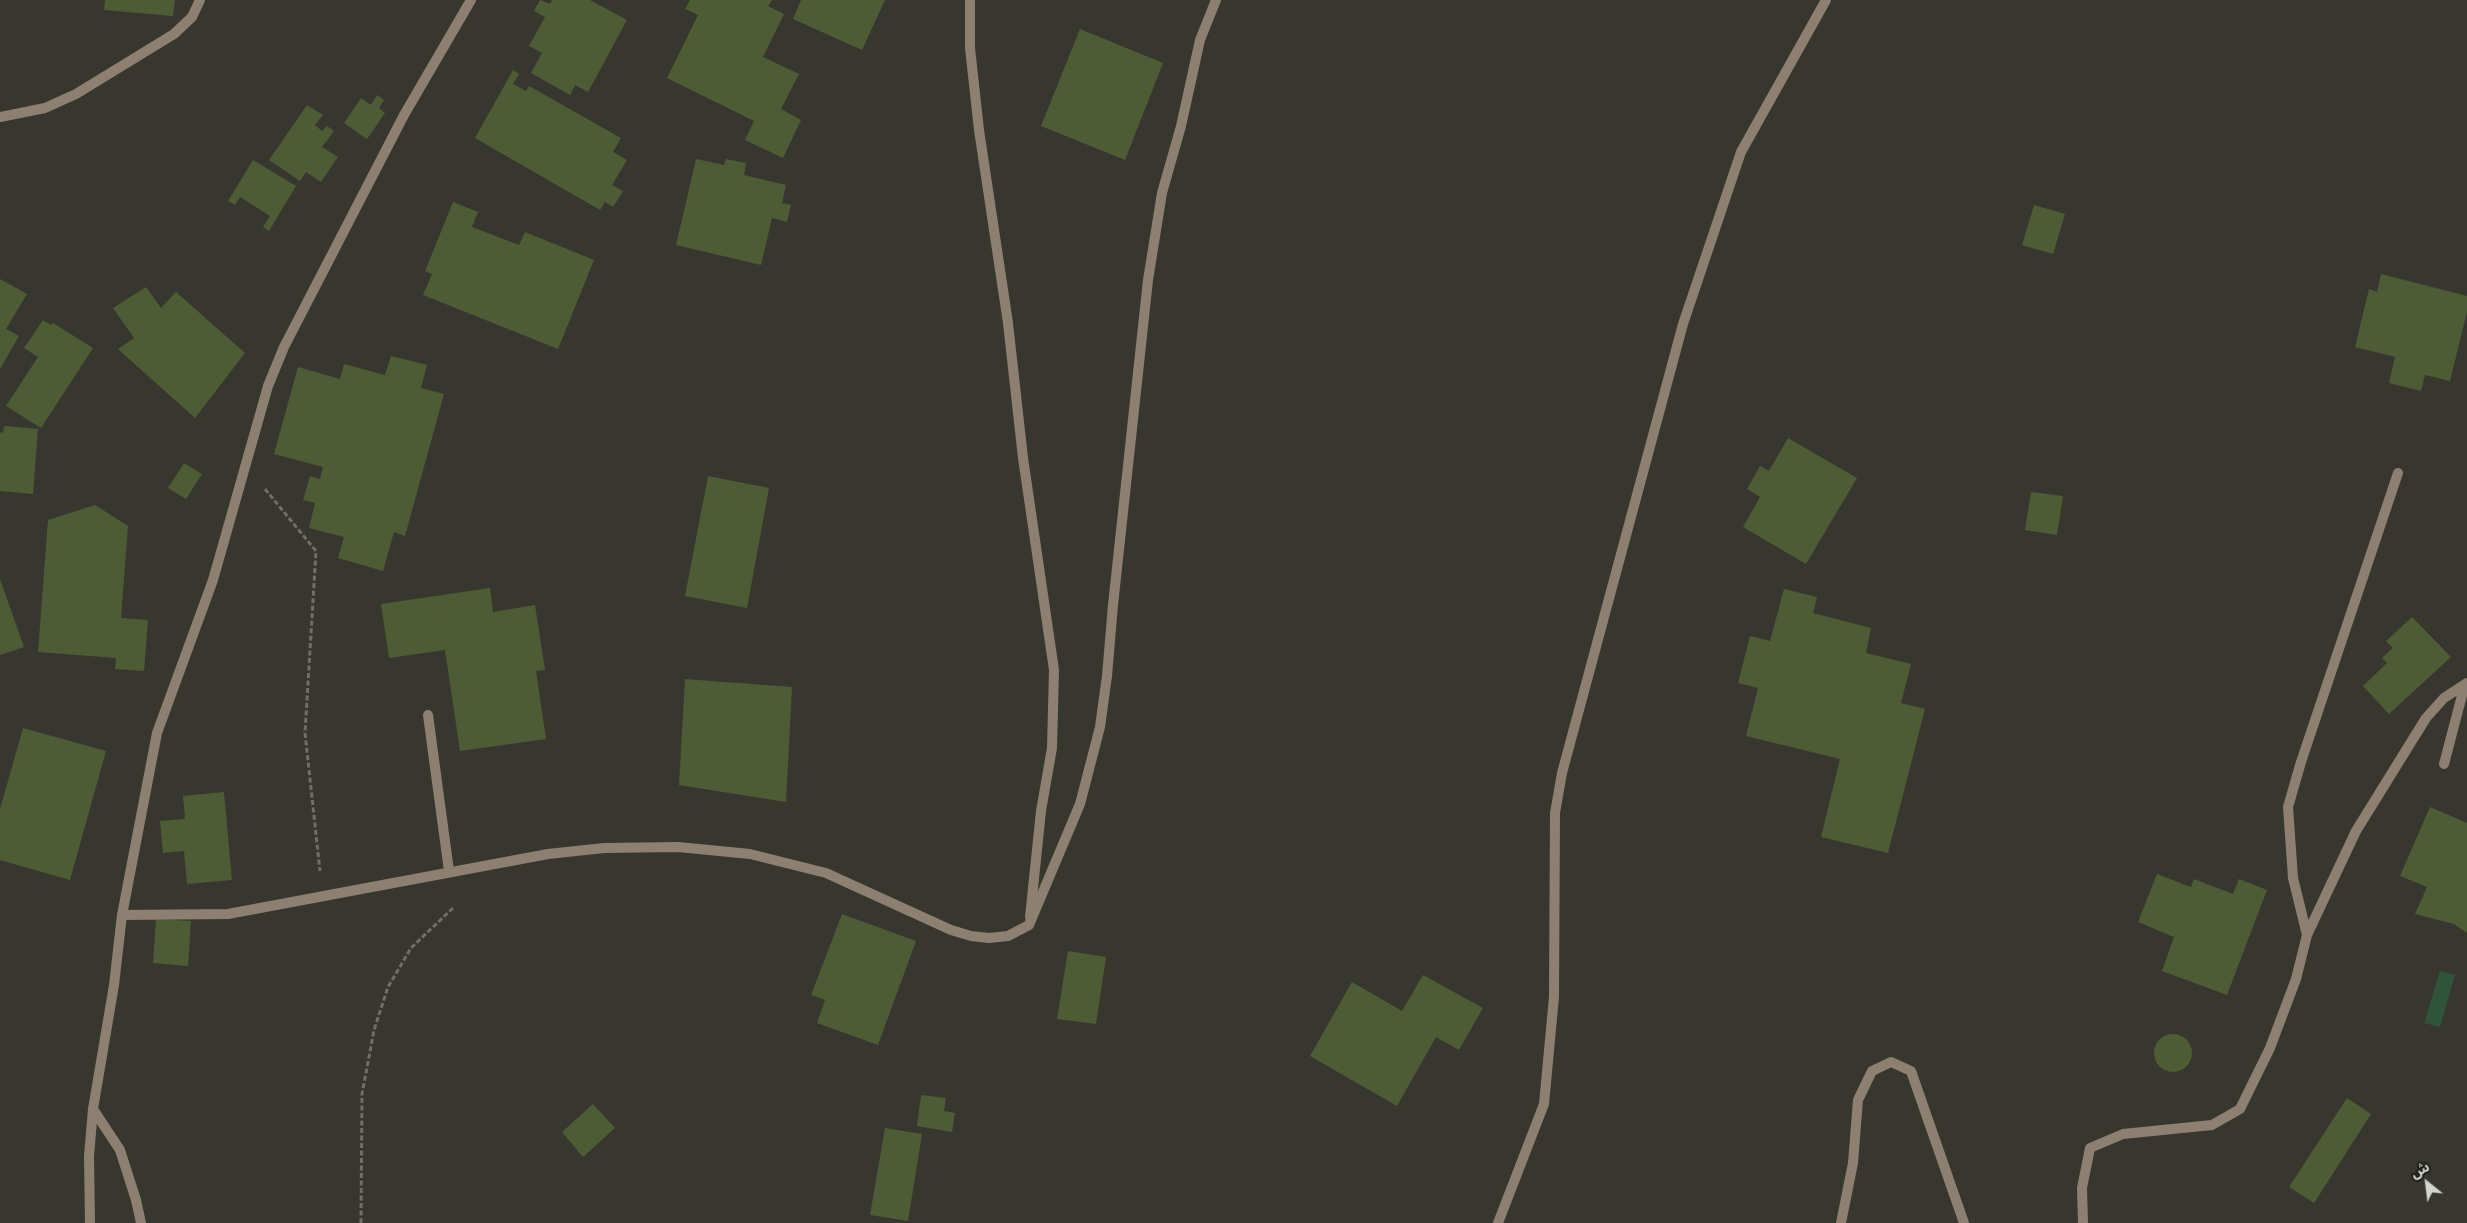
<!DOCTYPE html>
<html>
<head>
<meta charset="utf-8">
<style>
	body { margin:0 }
	#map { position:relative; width:2467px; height:1223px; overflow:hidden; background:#38372f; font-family:"Titillium Web","Noto Sans Arabic",sans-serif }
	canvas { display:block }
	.north { position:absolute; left:2402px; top:1158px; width:50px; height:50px; -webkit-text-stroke:4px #1f1e1b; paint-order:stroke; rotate:331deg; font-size:14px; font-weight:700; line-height:20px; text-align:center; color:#d5d5d0 }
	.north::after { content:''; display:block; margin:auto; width:18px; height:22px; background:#d5d5d0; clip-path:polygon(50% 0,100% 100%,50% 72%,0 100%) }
</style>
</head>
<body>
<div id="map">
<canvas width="2467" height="1223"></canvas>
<div class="north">ش</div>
</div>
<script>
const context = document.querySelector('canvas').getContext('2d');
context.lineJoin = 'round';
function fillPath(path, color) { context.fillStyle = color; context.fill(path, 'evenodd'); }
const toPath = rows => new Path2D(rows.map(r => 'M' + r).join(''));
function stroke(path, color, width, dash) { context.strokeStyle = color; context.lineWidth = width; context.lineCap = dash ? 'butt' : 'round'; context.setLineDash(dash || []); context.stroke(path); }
const water = toPath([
	[2440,971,2455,975,2440,1027,2424,1023]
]);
const building = toPath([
	[105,0,175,0,173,16,104,10],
	[540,0,550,4,552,0,590,0,627,20,588,92,575,85,570,95,531,73,542,53,529,46,545,17,534,11],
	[690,0,772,0,768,6,784,14,763,57,799,74,781,109,801,120,783,158,745,140,754,121,667,78,698,15,685,9],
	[801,0,885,0,862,50,793,19],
	[1080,29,1163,63,1125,160,1041,126],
	[513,70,519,74,513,84,526,91,529,86,621,138,613,152,627,160,612,185,623,191,613,207,605,202,600,210,475,138],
	[377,95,384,100,379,108,385,113,367,139,344,123,361,98,371,105],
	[307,105,323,115,315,125,322,131,327,126,334,131,322,147,338,157,321,182,306,172,300,181,269,160],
	[696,159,724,165,726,159,746,163,744,175,786,185,782,203,791,205,787,222,772,218,761,265,676,245],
	[253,160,296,186,269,231,263,227,270,216,240,197,235,205,228,201],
	[453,202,478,212,472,227,519,245,525,232,594,260,558,349,423,295,432,274,425,271],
	[2034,205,2065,214,2053,254,2022,245],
	[2381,274,2467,296,2467,312,2450,381,2425,375,2421,391,2389,383,2395,357,2355,347,2369,289,2377,292],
	[0,279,27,294,6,329,19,336,0,369],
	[146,287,161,308,176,292,245,353,195,418,118,349,134,338,113,308],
	[43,320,51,325,53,323,93,348,41,428,6,406,38,357,24,348],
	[391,356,427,365,421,388,444,394,405,536,394,532,383,571,338,558,344,537,309,528,315,503,303,500,310,476,320,479,323,467,274,454,298,367,340,379,344,364,385,375],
	[4,426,38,429,33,494,0,491,0,432,3,433],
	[1788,438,1857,478,1806,564,1743,527,1760,497,1747,489,1760,466,1769,471],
	[184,463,202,474,186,499,168,488],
	[708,476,769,488,747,608,685,596],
	[2031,492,2063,496,2057,535,2025,530],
	[95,505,128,526,121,618,148,620,144,671,115,669,116,658,38,652,48,520],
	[0,579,24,647,0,655],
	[490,588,493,612,535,605,545,670,536,671,546,739,460,751,445,650,389,658,381,604],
	[1784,589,1817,597,1813,613,1871,628,1866,653,1911,664,1901,703,1925,709,1888,853,1821,837,1840,759,1746,736,1758,688,1738,683,1750,636,1770,641],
	[2412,617,2451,657,2389,714,2363,686,2387,663,2382,658,2393,648,2386,641],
	[685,679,792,687,786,802,679,785],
	[23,728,106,751,70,880,0,860,0,809],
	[224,792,232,880,187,884,184,851,163,853,160,821,185,819,183,796],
	[2430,807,2467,823,2467,933,2454,924,2415,914,2427,887,2400,876],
	[2157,874,2191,887,2194,879,2233,894,2239,879,2267,890,2227,995,2162,971,2174,937,2138,922],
	[842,914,916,941,878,1045,817,1023,825,1000,811,995],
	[156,919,191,921,188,966,153,963],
	[1068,951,1106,957,1096,1024,1057,1019],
	[1423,975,1483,1008,1459,1050,1436,1037,1397,1106,1310,1056,1352,982,1402,1011],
	'2154 1053a19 19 0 1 1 38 0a19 19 0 1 1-38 0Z',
	[921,1095,946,1098,944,1111,955,1113,952,1132,917,1126],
	[2347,1098,2371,1114,2314,1203,2289,1187],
	[593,1104,615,1128,583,1157,562,1132],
	[885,1128,922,1134,908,1221,870,1215]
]);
const path = toPath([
	[265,489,316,551,305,733,320,871],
	[361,1223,362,1094,374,1030,388,987,411,948,454,907]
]);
const minor = toPath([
	[970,0,970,48,979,130,1008,323,1023,458,1054,670,1052,748,1041,811,1030,917],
	[0,117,45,108,76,94,174,34,192,17,200,0],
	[428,715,449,871],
	[2444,764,2465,684],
	[122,915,228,914,548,854,604,848,678,847,750,854,826,873,951,930,971,936,989,938,1008,936,1029,925,1080,804,1100,727,1107,676,1113,605,1148,280,1162,193,1181,126,1200,40,1216,0],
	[2307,935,2356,831,2426,718,2444,698,2467,683],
	[93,1109,120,1150,136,1200,141,1223],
	[90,1223,89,1156,93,1109,114,985,122,915,157,733,213,580,268,386,284,347,404,115,471,0],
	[1498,1223,1544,1104,1554,997,1555,813,1562,773,1683,324,1741,152,1826,0],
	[1841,1223,1853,1163,1858,1100,1872,1071,1891,1062,1911,1071,1964,1223],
	[2083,1223,2082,1188,2090,1148,2123,1134,2212,1125,2240,1109,2270,1048,2296,979,2307,935,2293,878,2288,807,2301,762,2398,473]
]);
fillPath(water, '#2f5439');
fillPath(building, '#4d5c35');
stroke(path, '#6f6f68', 3, [5, 2.5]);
stroke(minor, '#8d8070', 10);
</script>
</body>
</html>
